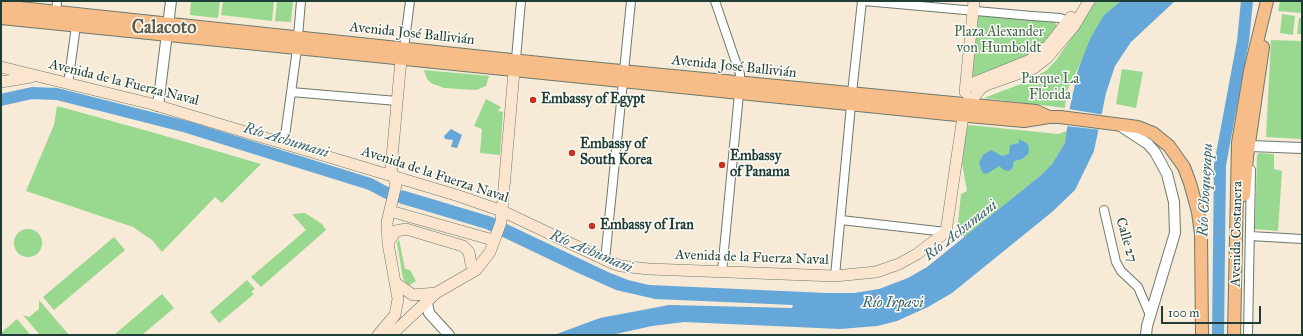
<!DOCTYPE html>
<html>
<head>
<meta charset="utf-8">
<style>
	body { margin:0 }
	#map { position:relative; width:1303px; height:336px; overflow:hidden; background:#f7ead7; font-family:"IM FELL Great Primer",serif }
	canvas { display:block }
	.frame { position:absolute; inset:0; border:2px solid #1f3d34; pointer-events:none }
	.scale { position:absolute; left:1161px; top:306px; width:100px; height:18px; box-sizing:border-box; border:2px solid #1f3d34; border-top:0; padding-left:5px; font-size:12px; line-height:14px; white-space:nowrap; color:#1f3d34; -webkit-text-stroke:3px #fdfcf7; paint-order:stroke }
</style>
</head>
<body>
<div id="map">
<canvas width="1303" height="336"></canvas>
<div class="frame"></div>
<div class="scale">100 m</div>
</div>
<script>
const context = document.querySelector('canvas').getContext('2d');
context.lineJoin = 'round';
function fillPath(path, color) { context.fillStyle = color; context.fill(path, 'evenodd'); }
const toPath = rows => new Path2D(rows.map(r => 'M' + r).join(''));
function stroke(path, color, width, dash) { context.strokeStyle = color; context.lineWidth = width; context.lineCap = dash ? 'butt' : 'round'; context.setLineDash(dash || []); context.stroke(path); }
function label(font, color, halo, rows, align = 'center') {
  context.font = font + ' "IM FELL Great Primer",serif'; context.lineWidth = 3; context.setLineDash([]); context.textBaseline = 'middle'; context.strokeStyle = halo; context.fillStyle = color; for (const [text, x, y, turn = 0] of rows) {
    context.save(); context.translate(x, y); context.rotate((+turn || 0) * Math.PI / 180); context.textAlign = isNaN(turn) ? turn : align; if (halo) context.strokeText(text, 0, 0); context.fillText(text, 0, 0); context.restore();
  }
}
const green = toPath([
	[191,1,220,1,218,18,190,15],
	[223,1,274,1,272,21,221,15],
	[277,1,293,1,291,22,275,21],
	[1096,1,1121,1,1104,15,1066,93,1065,108,984,98,1026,82,1047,70,1057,59],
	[1280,1,1302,1,1302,13,1278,11],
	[978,14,1054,21,1057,26,1046,43,1028,57,975,77,971,74],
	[1282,14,1295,16,1293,35,1280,33],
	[1299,18,1302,18,1302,34,1297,34],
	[1271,40,1302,41,1302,139,1266,137],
	[1122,69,1143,72,1136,108,1116,104],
	[424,70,489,76,486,86,476,90,444,88,431,83,427,79],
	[486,99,501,107,498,111,503,112,500,155,480,153,482,129,474,126],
	[57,106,155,133,261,164,222,203,215,197,162,252,152,240,133,227,26,191,54,125],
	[969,125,1058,134,1067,131,1065,143,1052,164,1040,176,965,237,957,232,961,194,967,191,962,163,966,128],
	[1259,153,1274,154,1274,169,1282,171,1278,231,1255,229,1257,155],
	[305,213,322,224,326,230,261,287,251,277,306,230,292,214],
	'14 243a14 14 0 1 1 28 0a14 14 0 1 1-28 0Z',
	[114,237,125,250,54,310,43,297],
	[399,239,405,269,410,270,416,281,410,285,406,284,403,278,397,243],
	[247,280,255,289,251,292,254,294,219,323,210,312],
	[162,294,174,308,142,335,114,335],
	[39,300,69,335,40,335,23,315,29,317,39,309],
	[17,319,29,333,26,335,1,335,1,333]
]);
const water = toPath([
	[1121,1,1175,1,1131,42,1115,66,1106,93,1094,151,1075,190,1052,212,952,293,928,307,897,321,877,326,840,329,684,322,652,326,611,335,554,335,600,318,669,305,792,308,793,305,655,299,616,290,576,272,486,229,399,203,402,190,492,217,608,272,628,280,649,285,827,293,854,293,879,289,908,278,927,267,1040,176,1052,164,1065,143,1070,107,1078,70,1090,39,1104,15],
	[451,129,462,135,457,148,451,147,453,140,445,139,444,136],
	[1019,139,1028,144,1029,149,1028,154,1022,159,1014,161,1012,169,1009,171,1004,170,999,166,990,172,985,174,982,172,979,163,983,155,991,150,1002,156,1009,154,1010,145,1019,143]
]);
const pier = toPath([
	[1068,109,1105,115,1102,130,1066,126]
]);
const river = toPath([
	[1,100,32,93,57,94,187,127,370,184,387,193,417,202],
	[1218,335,1220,165,1243,41,1247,1]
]);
const minor = toPath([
	[715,1,740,74,740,82],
	[864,1,1032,16,1060,18,1068,21],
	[56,13,57,1],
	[298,37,301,1],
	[404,48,410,1],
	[516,59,521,1],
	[624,71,631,1],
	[68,84,76,26],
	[291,92,397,101],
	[852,93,862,1],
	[284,143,297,49],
	[1104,210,1116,262,1121,271,1138,287,1150,315],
	[841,220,946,232],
	[1250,236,1302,239],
	[605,260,623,82],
	[722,271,739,94],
	[835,276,851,105],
	[1248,335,1251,170]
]);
const tertiary = toPath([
	[158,106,171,1],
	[1119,125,1148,144,1155,152,1167,174,1174,202,1175,233,1147,326,1146,335],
	[1243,141,1245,144,1250,146,1302,148],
	[427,303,429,313,449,335]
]);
const secondary = toPath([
	[1,67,152,104,459,196,502,211,612,263,621,266,649,269,835,276,876,272,899,264,917,254,946,232,963,116],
	[1,82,31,77],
	[966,88,973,83,1030,60,1049,45,1071,17],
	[965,92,974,1],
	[964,104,974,97,981,88,986,85,1034,68,1047,58,1074,26,1089,1],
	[390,211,493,240],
	[388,243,396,231,406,229,463,246,469,252,471,264],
	[397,284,413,295,436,293],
	[378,335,395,315,398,299,388,243,387,222,396,185,391,168,401,60],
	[391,335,436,293,476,270,490,252,501,222,502,211,514,71]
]);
const primary = toPath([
	[1,6,559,65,1036,111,1049,117],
	[1,18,947,114,1024,121,1049,117,1060,117,1138,127,1153,133,1169,146,1184,167,1190,183,1198,212,1201,234,1202,335],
	[1244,195,1247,157,1263,47],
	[1234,335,1238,143,1250,71,1267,1]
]);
const markers = [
	[533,100,4,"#c8321e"],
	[572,153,4,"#c8321e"],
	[722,165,4,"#c8321e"],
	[592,226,4,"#c8321e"]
];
const parkNames = [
	["Plaza Alexander",999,33],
	["von Humboldt",999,49],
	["Parque La",1050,80],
	["Florida",1050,96]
];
const streetNames = [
	["Avenida José Ballivián",412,34,6],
	["Avenida José Ballivián",734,67,6],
	["Avenida de la Fuerza Naval",124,83,14],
	["Avenida de la Fuerza Naval",435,175,18],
	["Avenida Costanera",1237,234,-89],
	["Calle 27",1126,240,74],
	["Avenida de la Fuerza Naval",752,258,2]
];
const poiNames = [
	["Embassy of Egypt",541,100],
	["Embassy of",580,145],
	["South Korea",580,161],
	["Embassy",730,157],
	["of Panama",730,173],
	["Embassy of Iran",600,226]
];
const waterNames = [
	["Río Achumani",286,141,17],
	["Río Choqueyapu",1206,190,-87],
	["Río Achumani",961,231,-38],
	["Río Achumani",591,252,23],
	["Río Irpavi",893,303]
];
const districtNames = [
	["Calacoto",164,29]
];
fillPath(green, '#98d88f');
fillPath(water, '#66a7d9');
fillPath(pier, '#f7ead7');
stroke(river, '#66a7d9', 12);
stroke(minor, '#6b7a6d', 10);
stroke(tertiary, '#6b7a6d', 12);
stroke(secondary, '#6b7a6d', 12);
stroke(primary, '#6b7a6d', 14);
stroke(minor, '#fff', 8);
stroke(tertiary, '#fff', 10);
stroke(secondary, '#fce5cf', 11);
stroke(primary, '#f7bd88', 12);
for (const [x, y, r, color] of markers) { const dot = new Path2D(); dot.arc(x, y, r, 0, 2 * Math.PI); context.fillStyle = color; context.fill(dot); stroke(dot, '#fdfcf7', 1.5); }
label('14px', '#3d644b', '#fdfcf7', parkNames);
label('14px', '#1f3d34', '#fdfcf7', streetNames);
label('bold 14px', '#1f3d34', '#fdfcf7', poiNames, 'left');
label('italic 15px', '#38626e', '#fdfcf7', waterNames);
label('bold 18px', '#5f5e4c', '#fdfcf7', districtNames);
</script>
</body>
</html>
